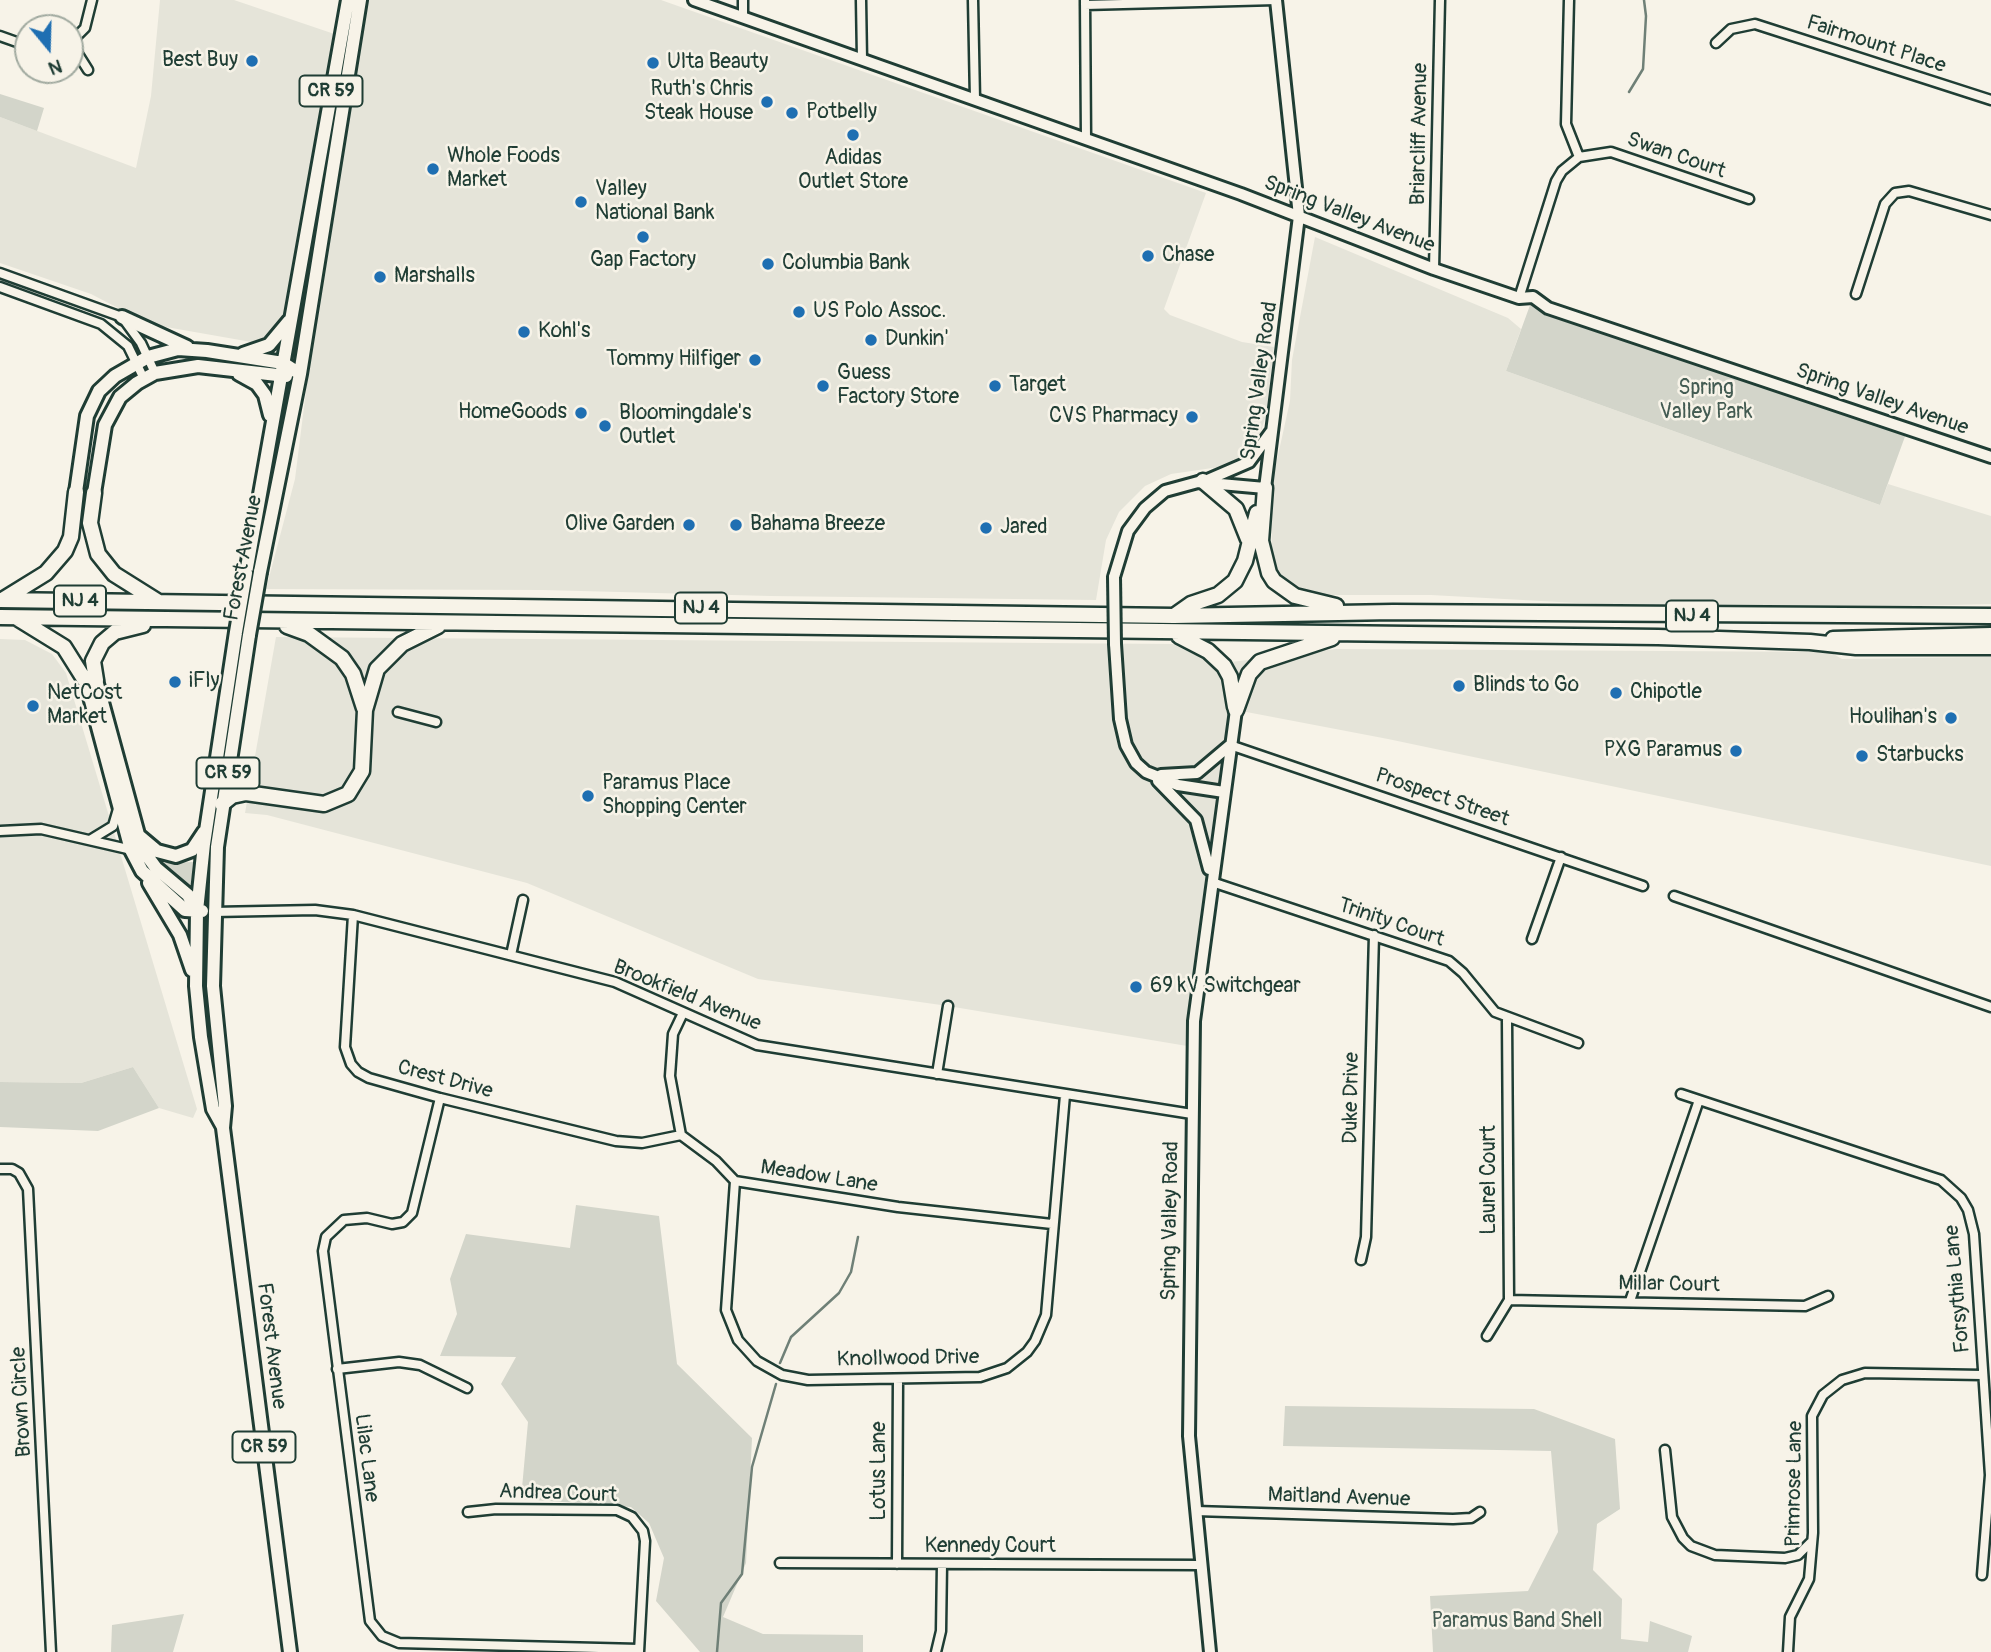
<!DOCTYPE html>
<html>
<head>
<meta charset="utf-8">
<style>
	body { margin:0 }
	#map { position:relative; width:1991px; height:1652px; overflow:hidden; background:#f7f3e8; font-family:Pangolin,sans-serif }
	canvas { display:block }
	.north { position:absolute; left:14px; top:14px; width:70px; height:70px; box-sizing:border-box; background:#f7f3e8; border:2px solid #a1aaa0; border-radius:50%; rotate:161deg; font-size:19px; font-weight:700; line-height:28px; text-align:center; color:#1f3d34 }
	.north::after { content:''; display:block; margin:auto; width:24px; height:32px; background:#1f6fb2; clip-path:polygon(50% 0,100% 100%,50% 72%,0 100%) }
</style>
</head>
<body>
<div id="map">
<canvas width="1991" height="1652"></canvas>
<div class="north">N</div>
</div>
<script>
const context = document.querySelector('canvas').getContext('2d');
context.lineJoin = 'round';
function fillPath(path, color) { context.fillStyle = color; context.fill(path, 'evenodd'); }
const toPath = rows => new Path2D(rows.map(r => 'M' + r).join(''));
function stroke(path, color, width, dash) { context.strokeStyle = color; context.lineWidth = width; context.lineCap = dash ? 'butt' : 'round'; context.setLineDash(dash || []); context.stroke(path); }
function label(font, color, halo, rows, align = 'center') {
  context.font = font + ' Pangolin,sans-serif'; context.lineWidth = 5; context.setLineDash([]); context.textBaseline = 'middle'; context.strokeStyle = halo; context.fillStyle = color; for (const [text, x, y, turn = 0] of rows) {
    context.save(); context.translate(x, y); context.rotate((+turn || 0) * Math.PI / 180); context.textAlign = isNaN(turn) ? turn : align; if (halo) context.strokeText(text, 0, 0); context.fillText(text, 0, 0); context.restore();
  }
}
const built = toPath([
	[160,0,234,0,358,42,367,0,661,0,1206,193,1164,309,1170,315,1242,342,1274,347,1266,415,1259,438,1246,457,1233,465,1171,474,1145,486,1119,512,1106,540,1096,600,770,596,543,590,266,589,295,479,310,359,257,343,149,324,91,294,0,263,0,117,136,168,151,96],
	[1315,237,1508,318,1521,329,1506,371,1880,505,1888,484,1991,516,1991,604,1841,608,1596,604,1431,595,1327,595,1286,583,1272,562,1271,487,1290,401,1292,360],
	[276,637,1173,644,1215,664,1336,649,1830,652,1842,659,1991,657,1991,866,1388,739,1236,710,1193,1047,948,1006,758,979,527,883,267,815,245,813],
	[0,639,25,640,52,654,66,673,197,1109,193,1118,159,1108,133,1067,81,1083,0,1082]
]);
const green = toPath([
	[0,94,44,108,37,131,0,117],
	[1533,297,1907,431,1880,505,1506,371],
	[193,862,191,889,162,866,164,863],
	[133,1067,159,1108,98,1131,0,1127,0,1082,81,1083],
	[576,1205,659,1216,677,1364,752,1438,746,1563,723,1617,763,1634,863,1635,863,1652,700,1652,656,1601,664,1558,649,1523,631,1507,521,1499,528,1422,501,1384,516,1357,440,1356,457,1314,450,1279,466,1234,570,1248],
	[1285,1406,1534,1409,1615,1439,1620,1509,1597,1524,1593,1570,1622,1599,1621,1639,1648,1642,1650,1621,1692,1636,1688,1652,1433,1652,1430,1596,1528,1591,1558,1532,1551,1451,1283,1446],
	[184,1614,173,1652,111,1652,112,1625]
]);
const stream = toPath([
	[1629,92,1643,69,1646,16,1644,0],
	[780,1363,791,1337,839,1293,851,1272,858,1237],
	[717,1652,721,1603,742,1574,752,1467,776,1384]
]);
const minor = toPath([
	[743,0,743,17],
	[861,0,862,59],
	[973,0,975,99],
	[1085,0,1086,139],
	[1569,0,1566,124,1579,157],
	[1085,5,1276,0],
	[0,36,28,46],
	[70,43,85,28,92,0],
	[71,43,88,70],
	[1716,43,1731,29,1755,24,1991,100],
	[1434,269,1440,0],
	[0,273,122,317,141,343,155,373],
	[0,287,101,324,128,346,144,379],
	[1856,294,1885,204,1895,193,1909,191,1991,215],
	[1519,298,1556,181,1562,171,1579,157,1611,152,1749,199],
	[398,712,436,722],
	[1230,745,1643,886],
	[0,831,41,829,132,850],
	[90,840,113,826,118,809],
	[1212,882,1449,961,1463,973,1495,1012,1578,1043],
	[1674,896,1991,1007],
	[213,912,315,910,353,915,615,982,757,1045,1192,1114],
	[353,915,345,1047,351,1064,358,1072,369,1078,440,1098,616,1141,642,1143,681,1135],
	[1532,939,1561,857],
	[511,955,523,900],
	[683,1013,673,1034,670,1076,681,1135,716,1161,735,1181,898,1207,1052,1224],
	[937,1074,948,1006],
	[1681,1094,1941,1180,1961,1198,1968,1210,1974,1234,1990,1475,1982,1575],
	[440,1098,412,1213,403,1222,392,1224,367,1218,344,1220,326,1237,323,1251,370,1621,382,1636,399,1643,639,1649],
	[0,1169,12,1169,19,1173,28,1189,51,1652],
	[735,1181,726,1310,738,1340,757,1361,782,1375,808,1380,980,1377,1007,1368,1027,1352,1035,1341,1046,1315,1065,1095],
	[1361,1260,1366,1237,1374,935],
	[1509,1300,1805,1306,1828,1296],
	[1630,1301,1699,1100],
	[1487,1336,1509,1300,1507,1019],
	[337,1369,399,1362,420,1365,467,1388],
	[1665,1450,1672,1517,1683,1538,1691,1546,1715,1555,1785,1558,1798,1555,1810,1543],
	[1196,1511,1453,1519,1471,1518,1480,1512],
	[468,1512,496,1509,617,1510,632,1517,643,1531,645,1541,639,1652],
	[780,1563,1200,1565],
	[897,1564,898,1379],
	[936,1652,941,1631,942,1564],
	[1788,1652,1790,1617,1809,1579,1813,1533,1812,1416,1823,1395,1842,1380,1865,1373,1982,1375]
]);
const tertiary = toPath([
	[694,0,1241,194,1434,269,1519,298,1533,297,1548,308,1991,457],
	[1205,481,1249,462,1271,432],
	[1114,577,1128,531,1145,508,1165,491,1198,482,1265,488,1299,216,1276,0],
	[1115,644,1120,719,1126,745,1136,763,1146,772,1178,785,1224,792],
	[1161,775,1197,773,1229,746],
	[1158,781,1196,820,1209,869],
	[1210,1652,1189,1436,1194,1021,1236,710]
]);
const primary = toPath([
	[122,317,187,347],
	[243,354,269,345,289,321],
	[239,374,257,384,265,395,270,415],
	[76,492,87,416,99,391,115,376,148,357,178,349,207,351,283,363,300,374],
	[94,493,105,425,120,397,137,383,155,373,198,366,286,376],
	[260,572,300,374,360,0],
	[246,573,348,0],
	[249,635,217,847,213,986,225,1106,223,1128,290,1652],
	[96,680,142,849,156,868,188,895,196,910],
	[86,682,131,850,142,871,185,910,202,911],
	[138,835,157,851,176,856,192,850,204,832],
	[149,883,180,935,192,970],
	[223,1127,213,1109,201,1037,196,986,197,911,204,844,236,632]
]);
const trunk = toPath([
	[1203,481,1236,509,1248,539],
	[1265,488,1261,541,1269,573,1274,581,1295,596,1336,606],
	[94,493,90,523,98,554,114,574,157,601],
	[4,599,46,573,65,551,71,537,76,492],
	[0,600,1174,616,1393,612,1991,616],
	[1174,616,1191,604,1218,595,1235,581,1245,561,1257,513],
	[0,617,1658,637,1810,642,1856,647,1991,647],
	[17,618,64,647,86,682],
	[287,626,309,634,342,658,353,674,364,708],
	[1179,636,1208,651,1224,666,1230,677,1235,707],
	[1833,639,1991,635],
	[96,680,93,661,102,643,115,632,143,625],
	[1236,710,1249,674,1260,662,1332,638],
	[230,764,246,793],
	[222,804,232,796,246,793,324,804,348,794,362,771,365,710,377,669,402,644,438,626]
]);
const tertiaryBridge = toPath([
	[1114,577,1115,644]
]);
const primaryBridge = toPath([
	[236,632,246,573],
	[249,635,260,572]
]);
const markers = [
	[252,61,7,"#1f6fb2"],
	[653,63,7,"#1f6fb2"],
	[767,102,7,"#1f6fb2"],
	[792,113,7,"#1f6fb2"],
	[853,135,7,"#1f6fb2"],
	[433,169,7,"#1f6fb2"],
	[581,202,7,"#1f6fb2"],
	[643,237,7,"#1f6fb2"],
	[1148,256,7,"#1f6fb2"],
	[768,264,7,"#1f6fb2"],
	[380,277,7,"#1f6fb2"],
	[799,312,7,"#1f6fb2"],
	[524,332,7,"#1f6fb2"],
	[871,340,7,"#1f6fb2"],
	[755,360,7,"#1f6fb2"],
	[823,386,7,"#1f6fb2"],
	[995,386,7,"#1f6fb2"],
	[581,413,7,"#1f6fb2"],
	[1192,417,7,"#1f6fb2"],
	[605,426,7,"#1f6fb2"],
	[689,525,7,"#1f6fb2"],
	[736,525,7,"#1f6fb2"],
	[986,528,7,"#1f6fb2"],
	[175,682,7,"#1f6fb2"],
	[1459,686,7,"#1f6fb2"],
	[1616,693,7,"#1f6fb2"],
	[33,706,7,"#1f6fb2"],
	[1951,718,7,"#1f6fb2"],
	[1736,751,7,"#1f6fb2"],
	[1862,756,7,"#1f6fb2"],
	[588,796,7,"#1f6fb2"],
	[1136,987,7,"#1f6fb2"]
];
const shields = [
	[331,91,63],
	[80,601,52],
	[701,608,52],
	[1692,616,52],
	[228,773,63],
	[264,1447,63]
];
const shieldNames = [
	["CR 59",331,91],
	["NJ 4",80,601],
	["NJ 4",701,608],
	["NJ 4",1692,616],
	["CR 59",228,773],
	["CR 59",264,1447]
];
const streetNames = [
	["Fairmount Place",1876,45,18],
	["Briarcliff Avenue",1420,134,-89],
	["Swan Court",1676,156,19],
	["Spring Valley Avenue",1349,215,21],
	["Spring Valley Road",1260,381,-82],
	["Spring Valley Avenue",1882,400,19],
	["Forest Avenue",244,558,-79],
	["Prospect Street",1442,798,19],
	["Trinity Court",1391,923,19],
	["Brookfield Avenue",687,996,22],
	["Crest Drive",445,1080,15],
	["Duke Drive",1352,1098,-89],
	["Meadow Lane",819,1177,9],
	["Laurel Court",1490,1180,-90],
	["Spring Valley Road",1171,1221,-89],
	["Millar Court",1669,1285,1],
	["Forsythia Lane",1958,1289,-95],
	["Forest Avenue",271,1346,83],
	["Knollwood Drive",908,1359,-1],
	["Brown Circle",22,1402,-93],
	["Lilac Lane",366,1458,83],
	["Lotus Lane",880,1471,-90],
	["Primrose Lane",1795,1484,-89],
	["Andrea Court",558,1494,2],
	["Maitland Avenue",1339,1498,2],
	["Kennedy Court",990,1547]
];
const poiNames = [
	["Best Buy",238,61,"right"],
	["Ulta Beauty",667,63],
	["Ruth's Chris",753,90,"right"],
	["Steak House",753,114,"right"],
	["Potbelly",806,113],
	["Whole Foods",447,157],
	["Market",447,181],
	["Adidas",853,159,"center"],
	["Outlet Store",853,183,"center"],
	["Valley",595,190],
	["National Bank",595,214],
	["Chase",1162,256],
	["Gap Factory",643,261,"center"],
	["Columbia Bank",782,264],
	["Marshalls",394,277],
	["US Polo Assoc.",813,312],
	["Kohl's",538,332],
	["Dunkin'",885,340],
	["Tommy Hilfiger",741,360,"right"],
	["Guess",837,374],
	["Factory Store",837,398],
	["Target",1009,386],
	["HomeGoods",567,413,"right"],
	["Bloomingdale's",619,414],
	["Outlet",619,438],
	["CVS Pharmacy",1178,417,"right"],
	["Olive Garden",675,525,"right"],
	["Bahama Breeze",750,525],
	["Jared",1000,528],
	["iFly",189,682],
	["Blinds to Go",1473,686],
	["Chipotle",1630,693],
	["NetCost",47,694],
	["Market",47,718],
	["Houlihan's",1937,718,"right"],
	["PXG Paramus",1722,751,"right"],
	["Starbucks",1876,756],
	["Paramus Place",602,784],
	["Shopping Center",602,808],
	["69 kV Switchgear",1150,987]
];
const parkNames = [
	["Spring",1706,389],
	["Valley Park",1706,413],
	["Paramus Band Shell",1517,1622]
];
fillPath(built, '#e5e4d9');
fillPath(green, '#d3d5ca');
stroke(stream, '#6f8077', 2.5);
stroke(minor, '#1f3d34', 13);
stroke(tertiary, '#1f3d34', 16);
stroke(primary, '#1f3d34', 18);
stroke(trunk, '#1f3d34', 19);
stroke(minor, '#f7f3e8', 8);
stroke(tertiary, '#f7f3e8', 10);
stroke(primary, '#f7f3e8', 12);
stroke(trunk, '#f7f3e8', 14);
stroke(tertiaryBridge, '#1f3d34', 16, []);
stroke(primaryBridge, '#1f3d34', 18, []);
stroke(tertiaryBridge, '#f7f3e8', 10);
stroke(primaryBridge, '#f7f3e8', 12);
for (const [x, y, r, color] of markers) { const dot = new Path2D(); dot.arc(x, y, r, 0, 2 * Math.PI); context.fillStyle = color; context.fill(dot); stroke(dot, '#f7f3e8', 2.5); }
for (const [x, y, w] of shields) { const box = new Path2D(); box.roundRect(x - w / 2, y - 15.5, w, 31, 5); context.fillStyle = '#f7f3e8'; context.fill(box); stroke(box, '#1f3d34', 2); }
label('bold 19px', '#1f3d34', null, shieldNames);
label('21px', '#1f3d34', '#f7f3e8', streetNames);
label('21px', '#1f3d34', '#f7f3e8', poiNames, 'left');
label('21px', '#435b52', '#f7f3e8', parkNames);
</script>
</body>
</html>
